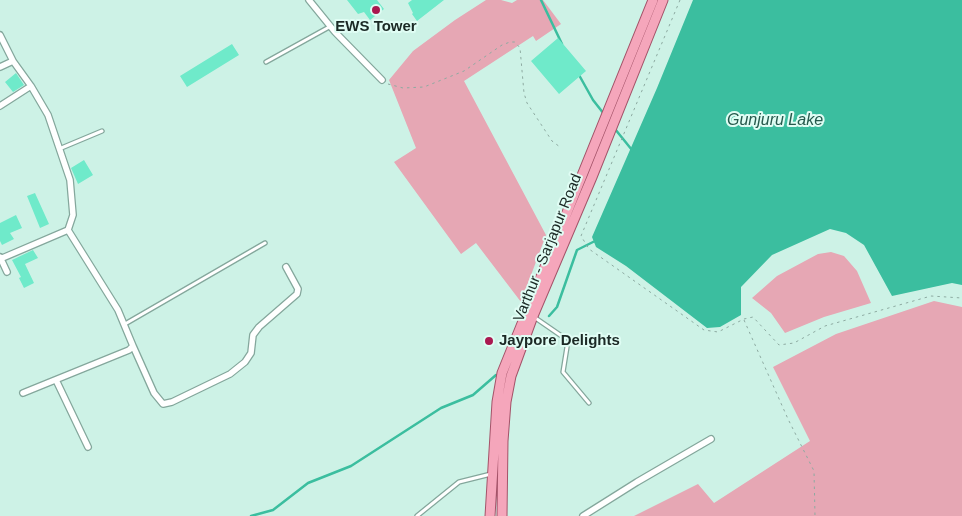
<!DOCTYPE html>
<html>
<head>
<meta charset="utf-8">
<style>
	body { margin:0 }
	canvas { display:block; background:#cdf2e6 }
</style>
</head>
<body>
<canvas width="962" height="516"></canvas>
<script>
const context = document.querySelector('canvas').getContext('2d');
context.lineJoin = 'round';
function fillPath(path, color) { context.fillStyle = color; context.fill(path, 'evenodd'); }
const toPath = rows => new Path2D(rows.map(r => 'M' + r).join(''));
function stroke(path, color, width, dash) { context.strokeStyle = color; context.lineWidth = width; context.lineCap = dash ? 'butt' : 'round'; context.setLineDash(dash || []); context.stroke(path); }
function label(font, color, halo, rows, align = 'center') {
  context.font = font + ' Helvetica,sans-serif'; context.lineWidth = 4; context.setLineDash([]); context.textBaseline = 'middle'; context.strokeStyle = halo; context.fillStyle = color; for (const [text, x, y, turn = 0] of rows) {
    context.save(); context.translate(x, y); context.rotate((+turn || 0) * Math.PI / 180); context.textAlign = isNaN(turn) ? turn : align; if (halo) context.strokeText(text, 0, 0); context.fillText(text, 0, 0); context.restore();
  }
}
const green = toPath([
	[486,0,501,0,512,3,517,0,543,0,561,24,536,41,533,36,464,81,546,235,521,302,476,243,461,254,394,162,416,148,389,80,413,51,455,20],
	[831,252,844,256,857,271,871,303,824,317,785,333,771,313,752,298,777,276,818,254],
	[934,301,962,307,962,516,634,516,698,484,714,503,810,441,773,367,836,334]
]);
const water = toPath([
	[693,0,962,0,962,285,952,283,892,296,864,245,846,233,830,229,772,255,741,287,741,315,720,327,707,328,626,266,596,247,592,237,657,88]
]);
const stream = toPath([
	[541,0,562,44],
	[579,75,593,100,604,114],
	[615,129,632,150],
	[549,316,557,307,577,250,595,241],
	[251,516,273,510,308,483,351,466,441,408,473,395,496,375]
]);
const building = toPath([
	[347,0,377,0,384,9,370,20,364,12,358,14],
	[412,0,444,0,417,21,412,14,413,13,408,3],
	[558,38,586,71,559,94,531,61],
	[232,44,239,55,187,87,180,76],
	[16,73,24,85,13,92,5,82],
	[84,160,93,175,78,184,71,168],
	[35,193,49,224,40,228,27,196],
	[16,215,22,228,10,233,14,239,2,245,0,241,0,223],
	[33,250,38,258,25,264,34,283,24,288,19,278,21,277,12,260]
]);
const path = toPath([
	[680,0,581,236,589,249,704,330,718,332,744,319,753,317,779,345,794,343,825,326,931,296,962,298],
	[388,84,403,88,424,87,464,71,502,45,510,42,515,42,520,48,524,93,527,103,552,141,560,147],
	[744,320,788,419,814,471,815,516]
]);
const service = toPath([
	[266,62,331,26],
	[59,149,102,131],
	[534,317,563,337,567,347,563,372,589,403],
	[125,324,265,243],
	[417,516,459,482,491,474]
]);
const minor = toPath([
	[309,0,335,32,382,80],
	[0,35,13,61,31,86,48,115,70,180,73,215,68,230,0,259],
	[0,67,13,61],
	[0,106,31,86],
	[0,257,7,272],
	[133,346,154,393,163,404,172,402,230,374,245,362,251,353,253,335,259,327,297,294,298,289,286,267],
	[56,380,88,447],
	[23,393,129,350,133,346,118,310,68,230],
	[583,516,637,482,711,439]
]);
const primary = toPath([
	[490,516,497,402,502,373,653,0],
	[502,516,503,441,506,402,511,376,533,316,592,177,663,0]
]);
const markers = [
	[376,10,5,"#aa1950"],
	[489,341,5,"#aa1950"]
];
const poiNames = [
	["EWS Tower",376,27],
	["Jaypore Delights",499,341,"left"]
];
const streetNames = [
	["Varthur - Sarjapur Road",548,248,-68]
];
const waterNames = [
	["Gunjuru Lake",775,121]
];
fillPath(green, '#e6a7b4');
fillPath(water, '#3bbe9f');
stroke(stream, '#3bbe9f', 2.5);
fillPath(building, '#6feaca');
stroke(service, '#84a79c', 5.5);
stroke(minor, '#84a79c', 8);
stroke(primary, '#a45369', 11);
stroke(path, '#8daaa1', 1, [2.5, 4]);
stroke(service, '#fff', 3);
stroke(minor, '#fff', 5.5);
stroke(primary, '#f5a6bb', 9);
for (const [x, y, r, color] of markers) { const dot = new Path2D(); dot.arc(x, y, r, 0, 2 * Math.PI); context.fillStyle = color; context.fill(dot); stroke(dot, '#e0fdf4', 2); }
label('bold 15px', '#1b2925', '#e0fdf4', poiNames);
label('15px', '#1b2925', '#e0fdf4', streetNames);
label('italic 16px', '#265a4d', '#e0fdf4', waterNames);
</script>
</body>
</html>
